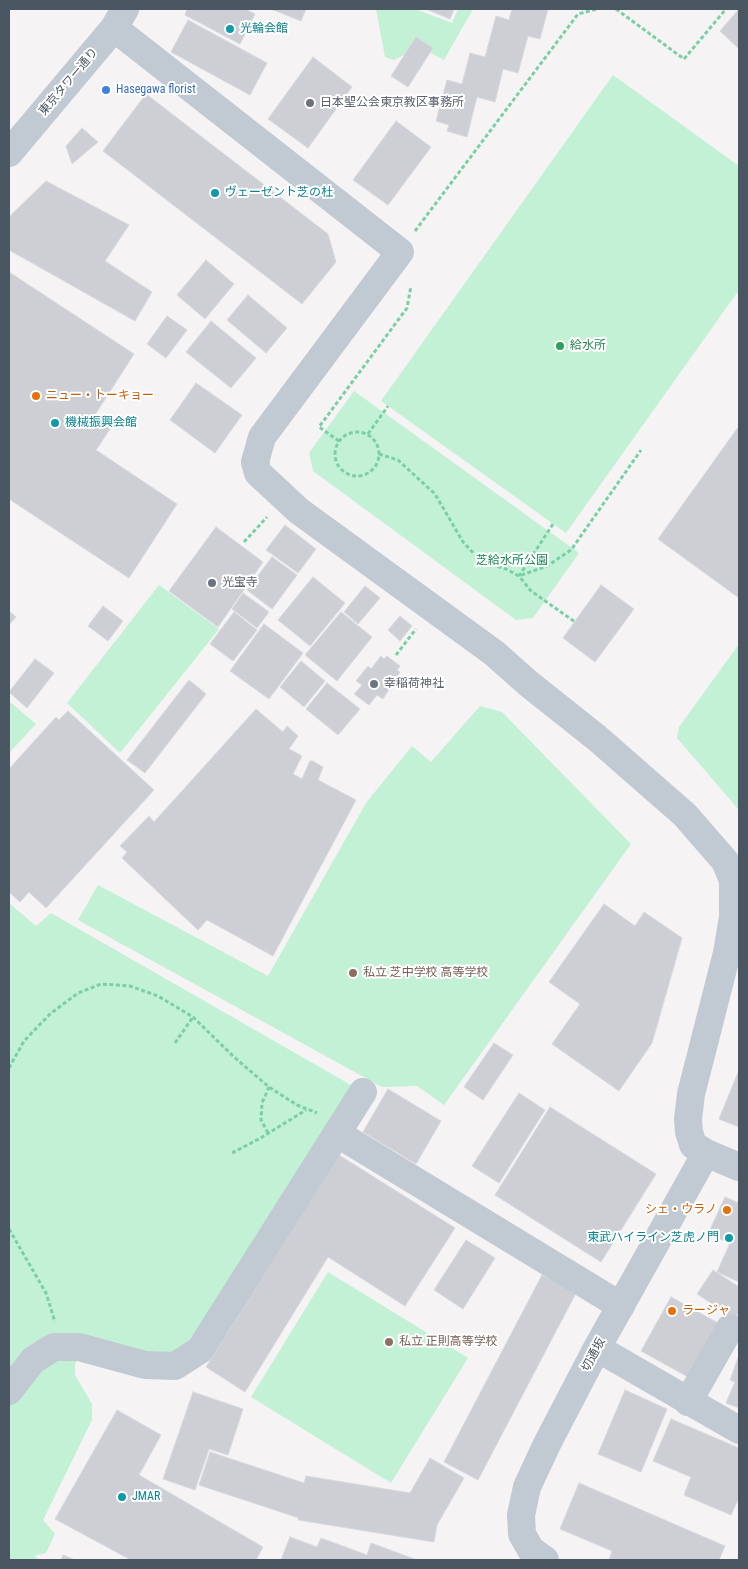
<!DOCTYPE html>
<html>
<head>
<meta charset="utf-8">
<style>
	body { margin:0 }
	#map { position:relative; width:748px; height:1569px; overflow:hidden; background:#f5f3f3; font-family:"Roboto Condensed",sans-serif }
	canvas { display:block }
	.frame { position:absolute; inset:0; border:10px solid #4a5661; pointer-events:none }
</style>
</head>
<body>
<div id="map">
<canvas width="748" height="1569"></canvas>
<div class="frame"></div>
</div>
<script>
const context = document.querySelector('canvas').getContext('2d');
context.lineJoin = 'round';
function fillPath(path, color) { context.fillStyle = color; context.fill(path, 'evenodd'); }
const toPath = rows => new Path2D(rows.map(r => 'M' + r).join(''));
function stroke(path, color, width, dash) { context.strokeStyle = color; context.lineWidth = width; context.lineCap = dash ? 'butt' : 'round'; context.setLineDash(dash || []); context.stroke(path); }
function label(font, color, halo, rows, align = 'center') {
  context.font = font + ' "Roboto Condensed","Noto Sans JP",sans-serif'; context.lineWidth = 4; context.setLineDash([]); context.textBaseline = 'middle'; context.strokeStyle = halo; context.fillStyle = color; for (const [text, x, y, turn = 0] of rows) {
    context.save(); context.translate(x, y); context.rotate((+turn || 0) * Math.PI / 180); context.textAlign = isNaN(turn) ? turn : align; if (halo) context.strokeText(text, 0, 0); context.fillText(text, 0, 0); context.restore();
  }
}
const green = toPath([
	[376,9,415,9,452,23,458,9,473,9,444,60,420,47,394,60,385,57],
	[613,75,739,166,739,290,566,533,381,401],
	[354,391,579,553,533,618,516,620,313,471,309,453],
	[159,585,219,629,120,753,67,703],
	[739,644,739,810,677,738,679,727],
	[9,701,36,724,9,753],
	[480,706,502,712,631,844,444,1105,417,1086,382,1087,78,920,98,885,268,976,366,803,412,746,431,762],
	[9,903,36,926,51,913,363,1092,175,1366,81,1348,75,1365,75,1375,92,1404,92,1420,43,1520,55,1534,46,1553,34,1556,41,1560,9,1560],
	[328,1272,468,1358,391,1483,251,1397]
]);
const building = toPath([
	[187,9,245,9,255,14,240,44,185,15,187,9],
	[271,9,306,9,301,21,271,9],
	[426,9,454,9,450,19,426,9],
	[512,9,548,9,540,39,528,36,518,73,503,69,495,102,477,97,467,137,447,131,449,125,436,121,447,80,462,84,470,53,485,57,496,16,509,20,512,9],
	[739,9,739,49,720,31,739,9],
	[188,20,267,63,250,95,171,52,188,20],
	[416,37,433,48,408,87,391,76,416,37],
	[313,57,352,87,308,148,268,119,313,57],
	[146,94,328,234,336,262,302,304,103,151,146,94],
	[396,121,431,147,388,205,353,180,396,121],
	[82,128,98,142,72,164,66,146,82,128],
	[46,181,129,225,105,261,152,292,135,321,9,250,9,217,46,181],
	[206,260,234,284,205,319,177,295,206,260],
	[9,272,134,354,93,418,110,429,96,450,177,504,129,578,9,499,9,272],
	[248,295,287,328,266,353,227,320,248,295],
	[167,316,187,330,166,358,147,344,167,316],
	[211,321,256,358,231,388,186,352,211,321],
	[196,383,242,415,215,453,170,420,196,383],
	[739,426,739,598,658,539,739,426],
	[285,525,316,549,298,573,266,550,285,525],
	[216,527,263,562,218,627,169,591,216,527],
	[272,557,297,575,272,609,247,590,272,557],
	[313,577,345,603,310,646,278,620,313,577],
	[601,585,634,609,595,662,563,638,601,585],
	[365,586,380,598,358,624,344,612,365,586],
	[243,593,269,612,257,628,232,609,243,593],
	[103,606,123,621,108,641,88,626,103,606],
	[9,611,16,617,9,625,9,611],
	[234,612,257,630,233,661,210,644,234,612],
	[341,612,372,637,337,681,305,655,341,612],
	[400,616,412,626,400,641,388,630,400,616],
	[264,624,303,653,269,699,230,671,264,624],
	[381,656,384,659,387,656,400,666,397,670,400,672,383,699,377,695,369,705,354,694,362,685,356,681,368,666,371,669,381,656],
	[35,659,54,673,27,708,9,692,35,659],
	[301,661,325,681,304,707,280,687,301,661],
	[189,680,206,694,145,773,127,760,189,680],
	[327,683,360,709,338,735,306,709,327,683],
	[256,709,283,732,287,726,298,736,289,749,302,756,293,774,302,779,310,761,313,761,323,767,318,780,356,800,273,956,207,920,198,930,122,858,127,852,120,846,149,816,154,822,256,709],
	[68,711,154,790,46,908,29,892,20,902,9,892,9,769,56,717,59,720,68,711],
	[604,904,635,926,644,912,682,938,652,1043,619,1091,552,1044,580,1004,549,982,604,904],
	[494,1043,513,1055,483,1100,464,1087,494,1043],
	[739,1070,739,1127,719,1119,739,1070],
	[388,1089,441,1121,416,1164,363,1132,388,1089],
	[519,1093,545,1110,499,1183,472,1166,519,1093],
	[550,1107,656,1174,601,1262,495,1195,550,1107],
	[339,1155,455,1228,405,1306,328,1257,245,1392,206,1367,339,1155],
	[725,1197,739,1203,739,1282,717,1272,730,1243,708,1234,725,1197],
	[466,1240,495,1258,463,1309,434,1290,466,1240],
	[713,1270,739,1287,739,1312,735,1319,697,1294,713,1270],
	[542,1275,576,1293,478,1480,444,1462,542,1275],
	[671,1297,718,1323,688,1377,641,1351,671,1297],
	[739,1355,739,1408,726,1403,735,1382,730,1380,739,1355],
	[625,1390,667,1409,641,1472,598,1454,625,1390],
	[193,1392,243,1409,228,1455,209,1449,195,1490,163,1479,193,1392],
	[117,1410,161,1435,139,1475,263,1547,256,1560,131,1560,55,1519,117,1410],
	[671,1419,739,1448,739,1498,731,1515,684,1495,691,1477,653,1461,671,1419],
	[210,1452,304,1483,306,1476,410,1493,430,1458,464,1478,437,1525,434,1542,298,1520,299,1518,199,1485,210,1452],
	[579,1483,725,1546,719,1560,609,1560,612,1551,560,1529,579,1483],
	[290,1537,317,1547,321,1538,367,1555,371,1543,417,1560,281,1560,290,1537],
	[63,1555,75,1560,61,1560,63,1555]
]);
const path = toPath([
	[616,9,684,59,726,9],
	[415,231,578,14,597,9],
	'335 454a22 22 0 1 1 44 0a22 22 0 1 1-44 0Z',
	[368,434,388,406],
	[339,441,319,427,407,308,411,286],
	[379,454,398,460,435,494,463,542,476,556,489,564,506,569,519,576,547,566,571,550,641,450],
	[553,524,519,576,531,591,575,622],
	[244,542,267,517],
	[396,655,416,629],
	[175,1043,193,1017],
	[9,1068,24,1041,50,1014,78,993,101,984,130,986,158,996,193,1017,234,1057,269,1087,297,1105,317,1113],
	[268,1133,261,1120,262,1103,269,1087],
	[232,1153,259,1139,306,1110],
	[9,1229,46,1293,55,1322]
]);
const minor = toPath([
	[114,28,400,252,262,437,255,462,258,473,299,511,494,653,529,684,597,738,685,815,725,861,733,880,733,917,727,953,691,1094,688,1119,689,1132,693,1145,706,1153,739,1167],
	[9,153,114,28,125,9],
	[338,1134,621,1306],
	[597,1348,739,1430],
	[9,1391,33,1360,54,1347,79,1347,145,1365,175,1366,200,1350,363,1092],
	[688,1402,730,1328],
	[545,1560,531,1550,522,1534,521,1515,527,1487,547,1444,597,1348,706,1153]
]);
const markers = [
	[230,29,5,"#0f9aa8"],
	[106,90,5,"#3f7fe0"],
	[310,103,5,"#6b7280"],
	[215,193,5,"#0f9aa8"],
	[560,346,5,"#2e9e5b"],
	[36,396,5,"#e8710a"],
	[55,423,5,"#0f9aa8"],
	[212,583,5,"#6b7280"],
	[374,684,5,"#6b7280"],
	[353,973,5,"#8d6e63"],
	[727,1210,5,"#e8710a"],
	[729,1238,5,"#0f9aa8"],
	[672,1311,5,"#e8710a"],
	[389,1342,5,"#8d6e63"],
	[122,1497,5,"#0f9aa8"]
];
const cultureNames = [
	["光輪会館",240,29],
	["ヴェーゼント芝の杜",225,193],
	["機械振興会館",65,423],
	["東武ハイライン芝虎ノ門",719,1238,"right"],
	["JMAR",132,1497]
];
const streetNames = [
	["東京タワー通り",69,82,-50],
	["切通坂",594,1355,-62]
];
const shopNames = [
	["Hasegawa florist",116,90]
];
const worshipNames = [
	["日本聖公会東京教区事務所",320,103],
	["光宝寺",222,583],
	["幸稲荷神社",384,684]
];
const leisureNames = [
	["給水所",570,346]
];
const foodNames = [
	["ニュー・トーキョー",46,396],
	["シェ・ウラノ",717,1210,"right"],
	["ラージャ",682,1311]
];
const parkNames = [
	["芝給水所公園",512,561]
];
const educationNames = [
	["私立 芝中学校 高等学校",363,973],
	["私立 正則高等学校",399,1342]
];
fillPath(green, '#c3f1d5');
fillPath(building, '#cdcfd5');
stroke(building, '#d7d9de', 1);
stroke(path, '#7ad0a6', 3, [4, 2.5]);
stroke(minor, '#c1cad2', 28);
for (const [x, y, r, color] of markers) { const dot = new Path2D(); dot.arc(x, y, r, 0, 2 * Math.PI); context.fillStyle = color; context.fill(dot); stroke(dot, '#fff', 2); }
label('12px', '#0d838f', '#fff', cultureNames, 'left');
label('12px', '#4a5661', '#fff', streetNames);
label('12px', '#366cbe', '#fff', shopNames, 'left');
label('12px', '#5b616d', '#fff', worshipNames, 'left');
label('12px', '#27864d', '#fff', leisureNames, 'left');
label('12px', '#c56008', '#fff', foodNames, 'left');
label('12px', '#17864f', '#fff', parkNames);
label('12px', '#785e54', '#fff', educationNames, 'left');
</script>
</body>
</html>
